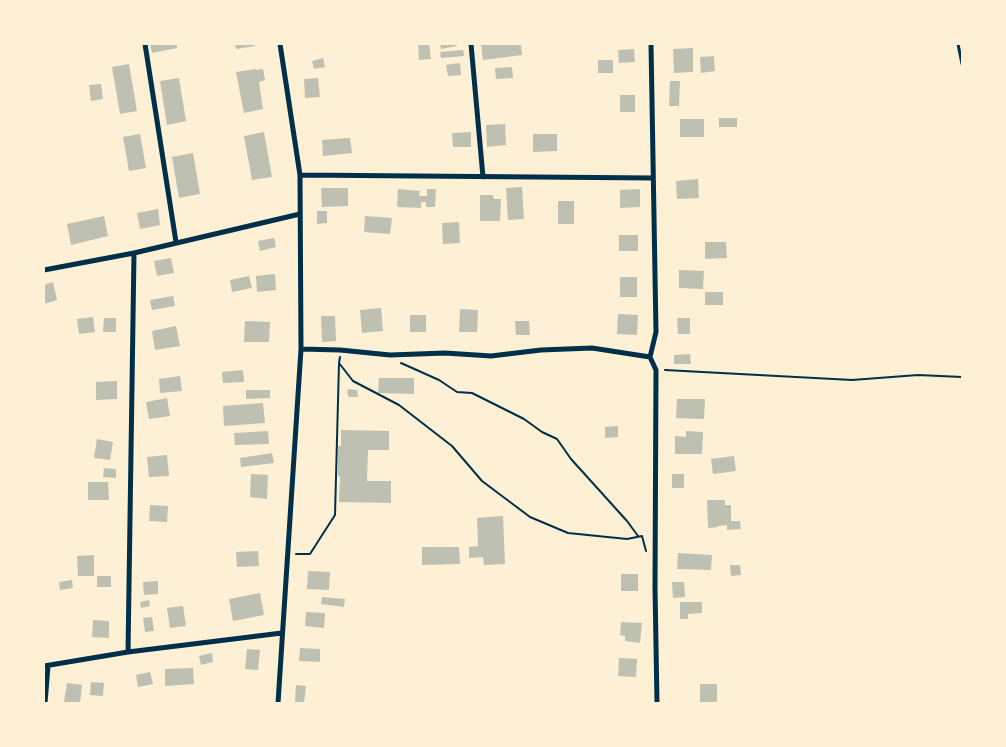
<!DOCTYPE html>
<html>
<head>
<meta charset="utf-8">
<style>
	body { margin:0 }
	#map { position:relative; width:1006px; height:747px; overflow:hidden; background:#fdf0d5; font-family:"IBM Plex Serif",serif }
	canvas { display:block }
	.frame { position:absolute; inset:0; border:45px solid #fdf0d5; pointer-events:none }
</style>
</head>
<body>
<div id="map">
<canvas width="1006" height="747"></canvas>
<div class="frame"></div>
</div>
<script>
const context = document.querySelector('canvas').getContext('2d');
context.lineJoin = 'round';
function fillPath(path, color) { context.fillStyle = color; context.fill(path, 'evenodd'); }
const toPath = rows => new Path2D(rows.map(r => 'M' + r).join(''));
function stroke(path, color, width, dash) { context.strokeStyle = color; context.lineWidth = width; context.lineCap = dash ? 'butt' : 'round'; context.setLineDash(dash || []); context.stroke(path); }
const building = toPath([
	[150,44,177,44,177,48,152,53],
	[235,44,254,44,255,46,236,49],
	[418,44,429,44,431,59,419,60],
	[440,44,456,44,457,46,441,49],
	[481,44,521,44,522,55,483,60],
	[693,48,693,72,674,73,673,49],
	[634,49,635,62,619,63,618,50],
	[463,50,464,56,441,58,440,52],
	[714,56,715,71,701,73,700,57],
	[323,58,325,67,314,69,312,61],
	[598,60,613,60,613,73,598,73],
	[460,63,461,75,448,76,446,65],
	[129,64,137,111,120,114,112,67],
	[512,67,513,78,496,79,495,68],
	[256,69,256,70,263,69,265,80,259,82,263,109,244,113,236,72],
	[179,78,186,121,167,125,160,81],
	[318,78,320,97,305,98,304,79],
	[670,81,680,81,679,106,669,106],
	[101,84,103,99,91,101,89,85],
	[620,95,635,95,635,112,620,112],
	[719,118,737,118,737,127,719,127],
	[680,119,704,119,704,137,680,137],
	[505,124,506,145,487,147,486,125],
	[264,132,272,177,252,180,244,136],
	[471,132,471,147,453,147,452,133],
	[140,134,146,168,129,171,123,137],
	[533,134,557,134,557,151,533,152],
	[350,138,352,153,323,156,322,140],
	[193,153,200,194,179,198,172,157],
	[698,179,699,198,677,199,676,181],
	[522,187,524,219,508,220,506,188],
	[321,188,348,188,348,206,322,207],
	[398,189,420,191,419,196,427,196,427,189,436,189,435,207,426,207,426,202,421,202,421,208,397,207],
	[640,189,640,207,620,208,620,190],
	[480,195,493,195,494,199,501,199,500,221,480,221],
	[558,201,574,201,574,224,558,224],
	[158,209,160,225,140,229,137,213],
	[317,211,327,211,327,223,317,224],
	[104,216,108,236,71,245,67,224],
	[365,216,392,218,390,234,364,232],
	[459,222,460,243,443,244,442,223],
	[619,235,638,235,638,251,619,251],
	[274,238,276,247,260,251,258,241],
	[705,242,726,242,727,258,705,259],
	[171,258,174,273,157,276,154,261],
	[679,270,704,271,703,289,679,288],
	[275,274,276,290,257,292,256,276],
	[249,276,252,288,232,292,230,280],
	[620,277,637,277,637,297,620,297],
	[53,282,57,300,44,304,44,285],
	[705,292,723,292,723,305,705,305],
	[173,296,175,306,152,310,150,300],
	[381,308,383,331,362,333,360,310],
	[460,309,478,310,477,332,459,332],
	[618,314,638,315,637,335,617,334],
	[410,315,426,315,426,332,410,332],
	[321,316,335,316,336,341,322,342],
	[93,317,95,332,79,334,77,319],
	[104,318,116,318,116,332,103,332],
	[677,318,690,318,690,334,678,334],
	[245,321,270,322,269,342,244,342],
	[515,321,529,321,530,335,516,335],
	[176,326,180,346,155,350,152,331],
	[690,354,691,364,674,364,674,355],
	[243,370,244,382,223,383,222,372],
	[180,376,182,391,160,393,159,379],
	[379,378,414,378,414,394,378,393],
	[117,381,117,399,96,400,96,382],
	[348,389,357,390,358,397,349,397,347,393],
	[246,390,270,390,270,398,246,399],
	[167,398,170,416,149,419,146,402],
	[677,399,705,399,704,419,676,418],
	[263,403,265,423,224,426,223,406],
	[618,426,618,437,605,438,605,427],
	[341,430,389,431,389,450,368,450,367,481,391,481,391,503,339,502,340,476,338,476,338,446,341,446],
	[268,431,269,444,235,445,234,433],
	[686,431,703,432,702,454,675,454,675,436,686,437],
	[97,439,113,442,110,460,94,458],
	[272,453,274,463,241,467,240,458],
	[167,455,169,476,149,477,147,457],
	[734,456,736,471,713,474,711,459],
	[104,468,116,469,116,478,103,477],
	[251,474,268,475,267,499,250,497],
	[672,474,684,474,684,488,672,488],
	[88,482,108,482,109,500,88,500],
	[707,500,725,500,725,505,731,505,731,521,740,521,741,529,727,530,727,525,718,526,718,527,708,528],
	[150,505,168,506,167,522,149,521],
	[503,516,505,564,484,565,483,557,469,558,469,547,478,546,477,518],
	[422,547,459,547,460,564,422,565],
	[258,551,259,566,237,567,236,552],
	[678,553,712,555,711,570,677,569],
	[94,555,94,576,78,576,77,556],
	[730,565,740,565,741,575,731,576],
	[308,571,330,572,329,590,307,589],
	[621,574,638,574,638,591,621,591],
	[97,576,111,576,111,587,97,587],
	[72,580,73,588,60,590,59,582],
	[158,581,158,594,144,595,143,582],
	[672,582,684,582,685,597,673,598],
	[260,593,264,615,233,621,229,599],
	[322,597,345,599,344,607,321,604],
	[149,600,150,606,141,608,140,602],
	[680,602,702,602,702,613,688,614,688,619,680,619],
	[183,606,186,626,170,628,167,608],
	[306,612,325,613,324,628,305,626],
	[152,617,154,631,145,632,143,618],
	[93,620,109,621,109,638,92,637],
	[621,622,642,623,640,643,625,641,625,636,620,635],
	[300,648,320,649,320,662,299,661],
	[247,649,260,650,258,670,245,669],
	[212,653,213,662,201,665,199,656],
	[619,658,637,659,636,677,618,676],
	[193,668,194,684,165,686,165,669],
	[150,672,153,684,138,687,136,675],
	[91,682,104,683,103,696,90,695],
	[67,683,82,685,80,703,64,702],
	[700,684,717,684,717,703,700,703],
	[296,685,306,686,304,703,295,702]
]);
const path = toPath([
	[340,357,339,363,353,381,399,405,452,446,482,481,530,517,568,533,627,539,642,536,646,551],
	[401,363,439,380,457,392,472,393,524,419,542,432,557,439,571,459,627,521,638,536],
	[665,370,852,380,918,375,962,377],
	[296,554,310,554,335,515,339,363]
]);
const service = toPath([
	[958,44,962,64]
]);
const minor = toPath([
	[145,44,176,242],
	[471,44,483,177],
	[651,44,656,332,650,357,656,370,655,587,657,703],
	[300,175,653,178],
	[44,270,134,253,300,214],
	[301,349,340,350,390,355,445,353,491,356,541,350,592,348,650,357],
	[128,652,134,253],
	[44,666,128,652,282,633],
	[45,703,48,666],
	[278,703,301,349,300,175,280,44]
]);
fillPath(building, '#bec0b2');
stroke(path, '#003049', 2);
stroke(service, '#003049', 3);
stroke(minor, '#003049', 5);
</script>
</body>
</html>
